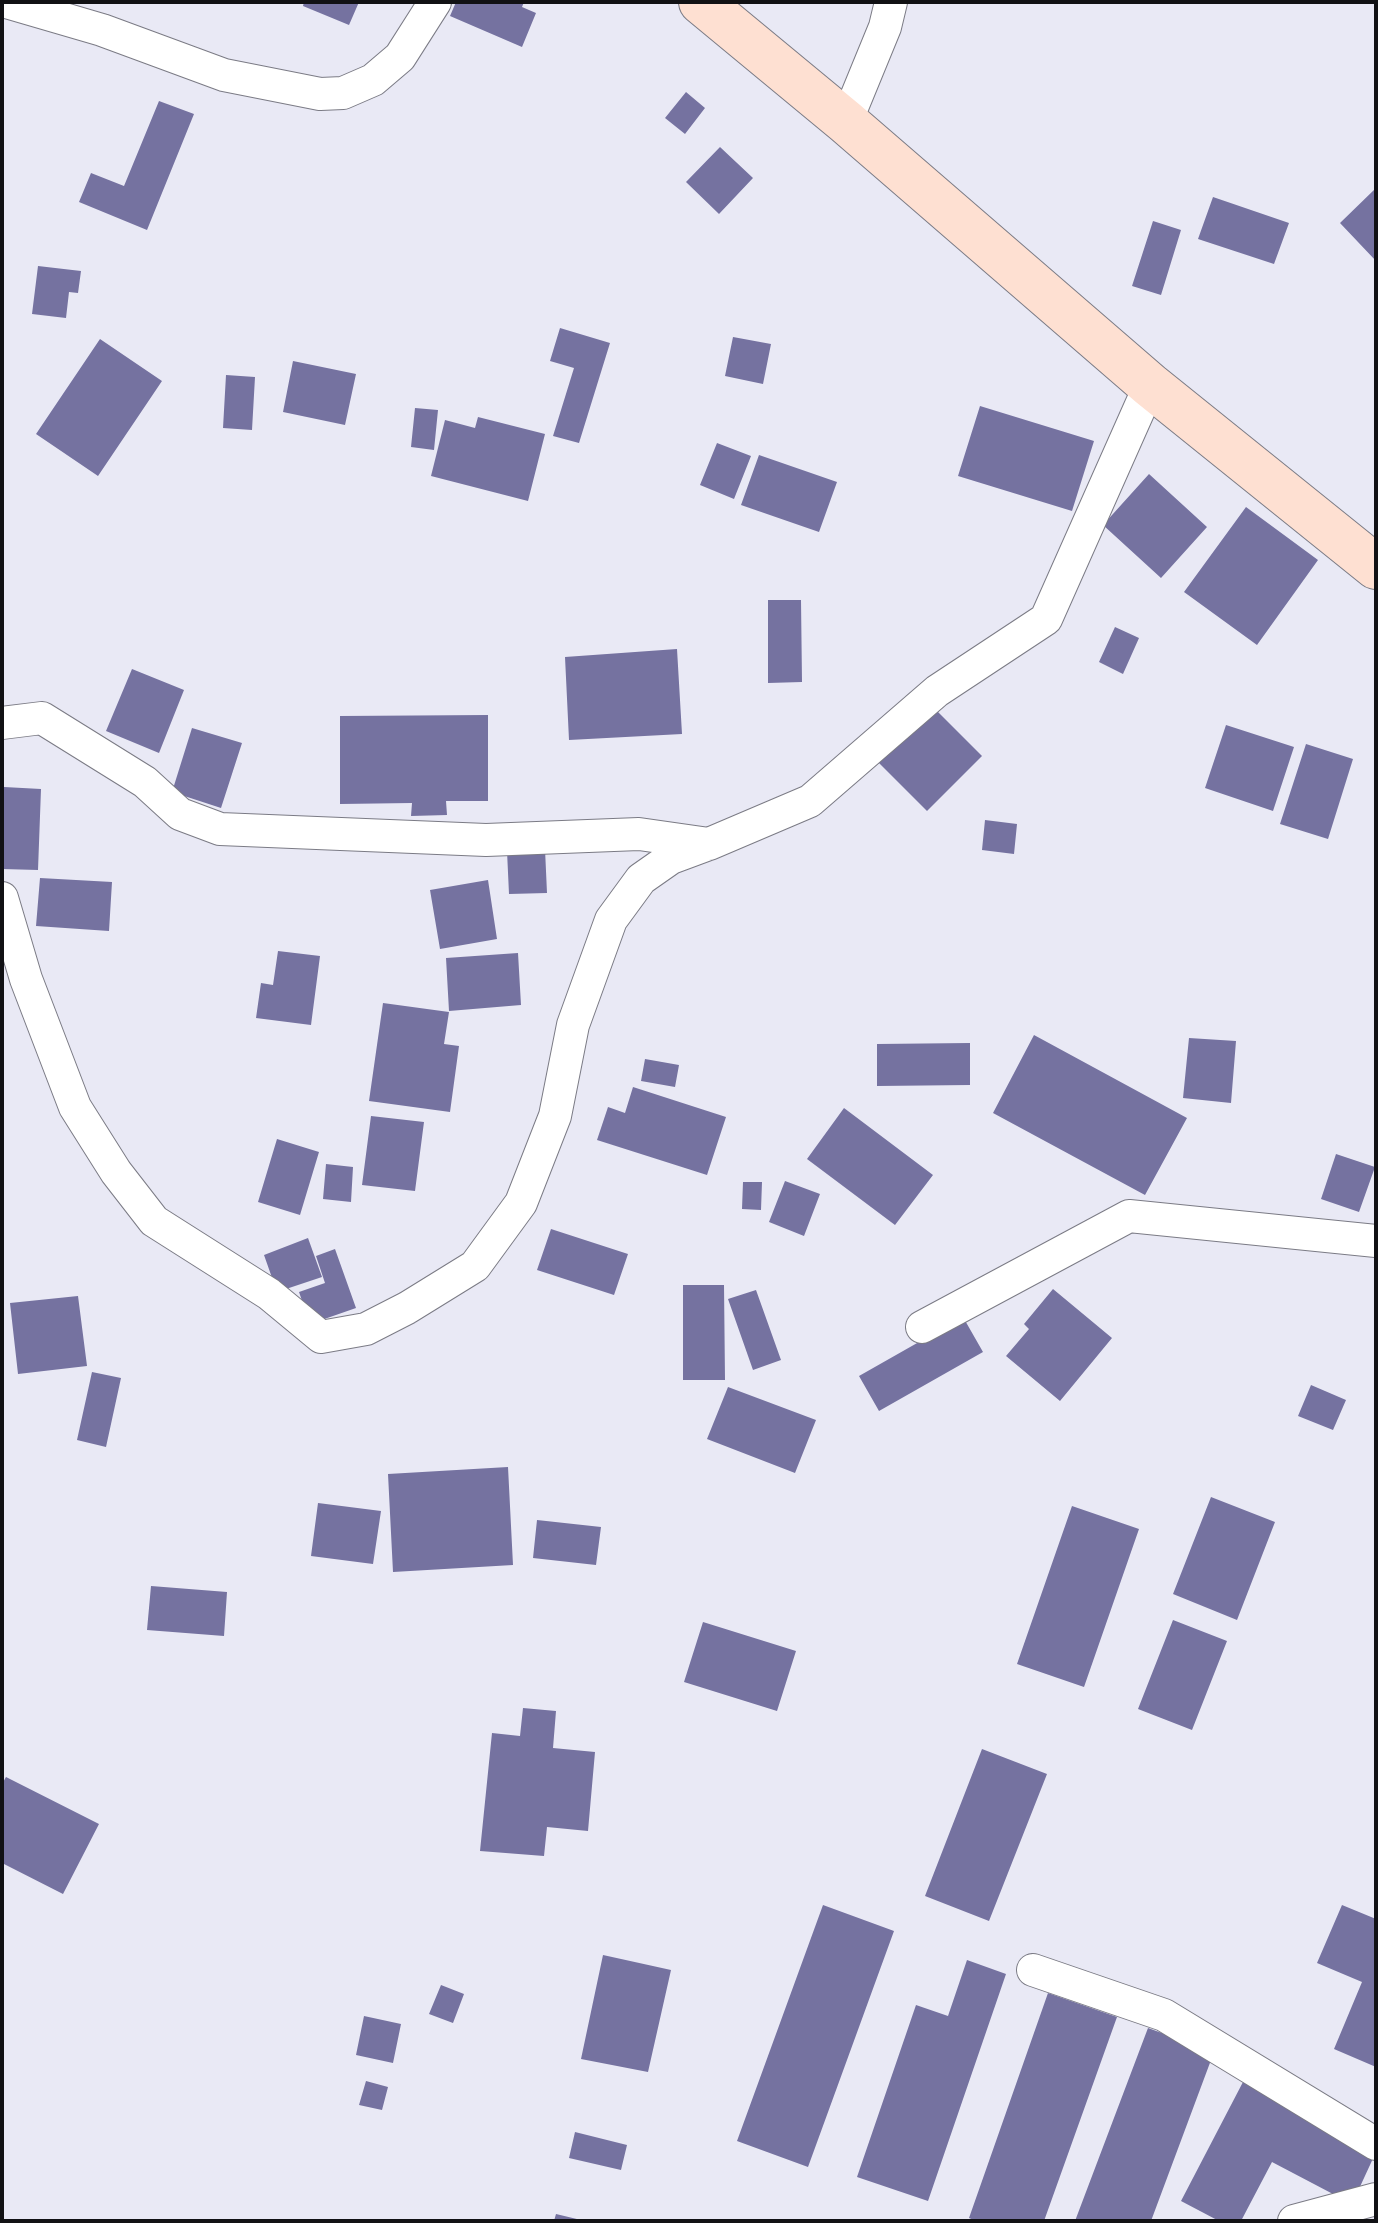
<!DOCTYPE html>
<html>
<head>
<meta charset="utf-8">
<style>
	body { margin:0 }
	#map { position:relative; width:1378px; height:2223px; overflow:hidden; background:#e9e9f5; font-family:"Roboto Serif",serif }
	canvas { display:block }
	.frame { position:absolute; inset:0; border:4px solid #111114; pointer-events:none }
</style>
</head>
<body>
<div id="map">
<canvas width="1378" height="2223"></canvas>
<div class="frame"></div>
</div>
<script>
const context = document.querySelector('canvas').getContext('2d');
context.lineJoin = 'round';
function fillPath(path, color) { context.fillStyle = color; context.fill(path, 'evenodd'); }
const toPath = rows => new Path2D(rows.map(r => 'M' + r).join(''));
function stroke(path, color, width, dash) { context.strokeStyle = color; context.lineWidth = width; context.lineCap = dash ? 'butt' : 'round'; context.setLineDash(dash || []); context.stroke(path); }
const building = toPath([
	[304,2,359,2,349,25,303,6],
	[456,2,524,2,522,7,536,13,522,47,450,16],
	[686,92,705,108,685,134,665,118],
	[159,101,194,114,147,230,79,202,91,173,124,186],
	[720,147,753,178,719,214,686,182],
	[1376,188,1376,261,1340,223],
	[1213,197,1289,223,1274,264,1198,239],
	[1153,221,1181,230,1161,295,1132,286],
	[38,266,81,271,78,293,69,292,66,318,32,314],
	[560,328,610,343,579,443,553,436,574,368,550,361],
	[733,337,771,344,763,384,725,376],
	[100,339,162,381,98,476,36,434],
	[293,361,356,374,345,425,283,412],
	[226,375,255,377,252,430,223,428],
	[980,406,1094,441,1072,511,958,476],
	[415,408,438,410,434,450,411,447],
	[478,417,545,434,528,501,431,476,445,420,475,428],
	[717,443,751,456,734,499,700,485],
	[759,455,837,482,819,532,741,505],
	[1149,474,1207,527,1161,578,1103,525],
	[1246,507,1318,560,1257,645,1184,592],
	[768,600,801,600,802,682,768,683],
	[1115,627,1139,638,1123,674,1099,662],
	[677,649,682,734,569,740,565,657],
	[132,669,184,690,159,753,106,731],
	[931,705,982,756,927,811,875,759],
	[488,715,488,801,446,801,447,815,411,816,412,803,340,804,340,716],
	[1226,725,1294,747,1273,811,1205,788],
	[192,728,242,743,221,808,172,792],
	[1306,744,1353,759,1328,839,1280,824],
	[4,787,41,789,38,870,2,869],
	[985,820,1017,824,1014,854,982,850],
	[545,849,547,893,509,894,507,851],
	[40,878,112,882,109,931,36,926],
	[488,880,497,939,440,949,430,890],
	[278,951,320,956,311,1025,256,1018,261,983,273,985],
	[518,953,521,1005,449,1011,446,958],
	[383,1003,449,1012,444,1044,459,1046,450,1112,369,1101],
	[1034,1035,1187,1118,1145,1195,993,1113],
	[1189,1038,1236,1041,1231,1103,1183,1098],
	[970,1043,970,1085,877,1086,877,1044],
	[645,1059,679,1065,675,1087,641,1081],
	[633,1087,726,1117,707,1175,597,1140,608,1107,625,1113],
	[844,1108,933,1175,895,1225,807,1159],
	[371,1116,424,1122,415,1191,362,1185],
	[277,1139,319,1152,300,1215,258,1202],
	[1336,1154,1375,1167,1359,1212,1321,1199],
	[326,1164,353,1167,351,1202,323,1199],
	[785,1181,820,1194,804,1236,769,1222],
	[743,1182,762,1182,761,1210,742,1209],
	[551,1229,628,1254,614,1295,537,1270],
	[308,1238,322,1277,277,1292,264,1255],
	[335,1249,356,1308,310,1324,299,1292,325,1283,316,1256],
	[683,1285,724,1285,725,1380,683,1380],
	[1053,1289,1112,1338,1060,1401,1006,1356,1029,1329,1024,1324],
	[756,1290,781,1360,753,1370,728,1299],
	[78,1296,87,1366,18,1374,10,1303],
	[963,1317,983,1352,879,1411,859,1376],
	[92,1372,121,1378,106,1447,77,1440],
	[1311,1385,1346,1400,1333,1430,1298,1416],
	[728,1387,816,1420,795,1473,707,1439],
	[508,1467,513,1565,393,1572,388,1474],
	[1211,1497,1275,1522,1237,1620,1173,1594],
	[318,1503,381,1511,373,1564,311,1556],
	[1072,1506,1139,1529,1084,1687,1017,1664],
	[537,1520,601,1527,596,1565,533,1558],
	[151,1586,227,1592,224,1636,147,1630],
	[1173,1620,1227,1641,1192,1730,1138,1709],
	[703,1622,796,1651,777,1711,684,1682],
	[523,1708,556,1711,553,1748,595,1752,588,1831,547,1827,544,1856,480,1851,492,1733,520,1736],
	[982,1749,1047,1774,989,1921,925,1896],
	[6,1777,99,1824,63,1894,2,1863,2,1784],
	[823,1905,894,1931,808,2167,737,2141],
	[1342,1905,1376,1919,1376,2067,1334,2049,1362,1982,1317,1963],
	[603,1955,671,1970,648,2072,581,2059],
	[967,1960,1006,1974,928,2201,857,2177,916,2005,948,2016],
	[441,1985,464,1994,453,2023,429,2014],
	[1048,1993,1117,2017,1044,2221,976,2221,969,2218],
	[364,2016,401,2024,393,2063,356,2055],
	[1148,2028,1214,2052,1151,2221,1075,2221],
	[366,2081,388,2087,382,2110,359,2105],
	[1243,2082,1376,2152,1352,2204,1272,2162,1241,2221,1219,2221,1181,2201],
	[575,2132,627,2145,621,2170,569,2158],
	[556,2214,581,2220,581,2221,554,2221]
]);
const street = toPath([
	[6,2,102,30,224,75,320,94,343,93,373,80,400,57,435,2],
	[846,122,885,27,891,2],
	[2,723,42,718,145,782,180,814,220,829,486,840,639,834,709,844,810,801,937,691,1046,619,1150,385],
	[2,898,26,979,75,1107,116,1172,154,1221,269,1294,321,1337,366,1329,407,1308,475,1266,521,1203,555,1116,573,1025,611,920,641,879,671,858,706,845],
	[922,1327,1129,1216,1376,1241],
	[1033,1970,1164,2015,1376,2144],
	[1294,2221,1376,2199]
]);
const secondary = toPath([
	[701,2,846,122,1150,385,1376,567]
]);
fillPath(building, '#7572a0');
stroke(street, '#7b7b85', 34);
stroke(secondary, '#7b7b85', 46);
stroke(street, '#fff', 32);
stroke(secondary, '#fee0d2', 44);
</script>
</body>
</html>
